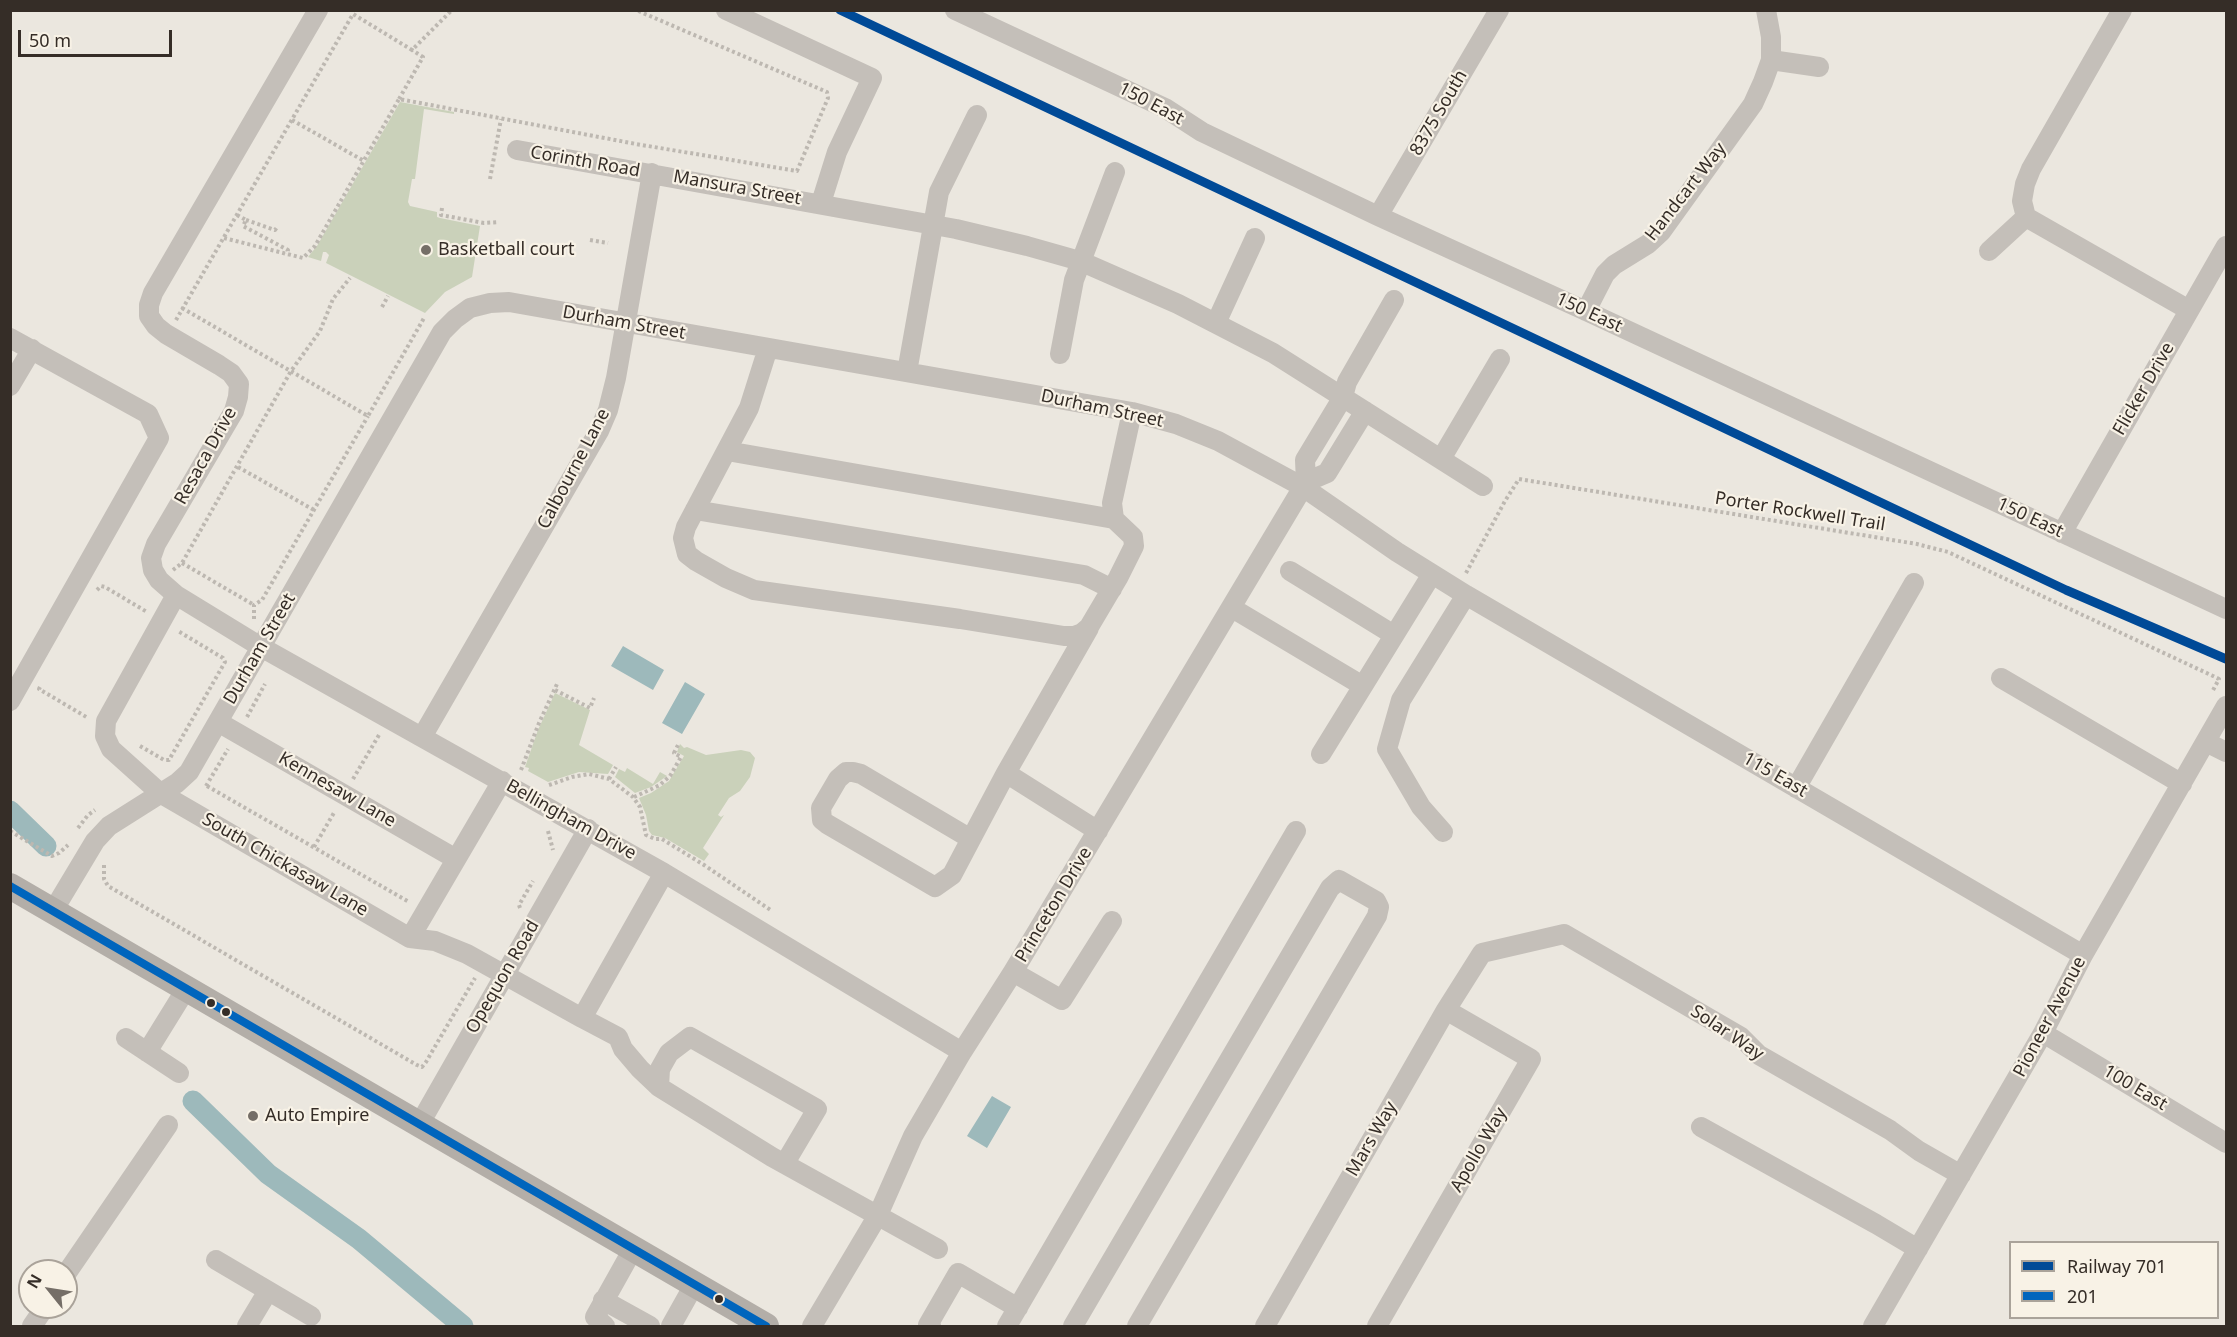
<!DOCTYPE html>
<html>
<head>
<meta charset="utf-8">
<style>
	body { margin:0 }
	#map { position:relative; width:2237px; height:1337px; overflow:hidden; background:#ebe7df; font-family:"Noto Sans",sans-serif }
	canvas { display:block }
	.frame { position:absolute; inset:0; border:12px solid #352d27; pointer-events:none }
	.legend { position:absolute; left:2009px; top:1241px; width:210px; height:78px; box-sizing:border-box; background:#f8f2e6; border:2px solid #aaa39a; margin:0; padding:8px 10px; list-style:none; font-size:18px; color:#352d27 }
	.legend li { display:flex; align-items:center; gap:12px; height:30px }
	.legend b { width:30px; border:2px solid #aaa39a }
	.north { position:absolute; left:18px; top:1259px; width:60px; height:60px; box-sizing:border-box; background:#f8f2e6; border:2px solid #aaa39a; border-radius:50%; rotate:300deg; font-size:16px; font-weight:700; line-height:24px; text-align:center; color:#352d27 }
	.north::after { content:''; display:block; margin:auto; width:21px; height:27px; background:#756e67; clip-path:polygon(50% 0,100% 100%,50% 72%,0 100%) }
	.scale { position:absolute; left:18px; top:30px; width:154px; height:27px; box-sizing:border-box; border:3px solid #352d27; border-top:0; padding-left:8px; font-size:18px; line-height:21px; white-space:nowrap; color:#352d27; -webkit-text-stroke:4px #f8f2e6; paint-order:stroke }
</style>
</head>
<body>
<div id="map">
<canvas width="2237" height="1337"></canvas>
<div class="frame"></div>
<ul class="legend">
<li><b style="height:8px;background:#004a97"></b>Railway 701</li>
<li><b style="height:8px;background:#0065bd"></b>201</li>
</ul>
<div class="north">N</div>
<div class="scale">50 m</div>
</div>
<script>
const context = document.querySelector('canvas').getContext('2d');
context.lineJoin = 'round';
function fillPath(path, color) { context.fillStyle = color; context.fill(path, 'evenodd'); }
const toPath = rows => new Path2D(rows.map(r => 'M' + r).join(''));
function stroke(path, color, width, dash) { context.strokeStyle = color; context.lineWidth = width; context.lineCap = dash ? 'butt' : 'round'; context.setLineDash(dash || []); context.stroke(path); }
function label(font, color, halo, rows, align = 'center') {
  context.font = font + ' "Noto Sans",sans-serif'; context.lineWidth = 4.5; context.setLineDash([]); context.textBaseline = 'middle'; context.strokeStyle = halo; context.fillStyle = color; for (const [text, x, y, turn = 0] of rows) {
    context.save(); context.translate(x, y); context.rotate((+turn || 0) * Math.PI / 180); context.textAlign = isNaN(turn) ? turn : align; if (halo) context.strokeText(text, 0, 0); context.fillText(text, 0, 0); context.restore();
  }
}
const green = toPath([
	[400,102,454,112,454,114,424,109,415,179,412,179,408,202,410,206,437,212,437,217,440,218,480,226,472,277,445,292,425,313,326,263,329,255,326,252,323,252,321,261,308,257,317,246],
	[555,693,590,710,579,745,613,765,608,774,579,772,548,782,528,771,529,768,525,767,538,730],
	[680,744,684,748,687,747,706,755,741,750,750,752,755,758,750,777,740,791,729,798,718,815,721,817,724,815,703,848,709,854,704,861,665,838,652,835,649,831,646,815,639,798,651,793,669,781,684,756,677,752],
	[627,768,653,784,660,772,667,776,651,787,635,793,615,777,619,769,625,772]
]);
const water = toPath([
	[623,646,664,670,653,690,611,666],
	[685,682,705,694,682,734,662,723],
	[992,1096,1011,1107,987,1148,967,1136]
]);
const canal = toPath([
	[10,811,46,846],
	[193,1101,268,1174,359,1239,463,1326]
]);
const path = toPath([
	[399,99,423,57,412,50],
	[292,120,364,161],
	[490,179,501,119],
	[442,208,441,215,484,223,499,222],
	[237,215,246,220,243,226,288,250,287,254],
	[246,220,275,230,278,226],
	[224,238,303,258,315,246,399,99,636,144,797,171,828,98,827,92,636,10],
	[590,240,608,243],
	[382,307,388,296],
	[182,308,368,416,424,318],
	[176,320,353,14,412,50,452,10],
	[238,467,314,510],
	[182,563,254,605],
	[173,570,182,563,291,371,320,331,333,299,350,278],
	[1466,573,1505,501,1519,479,1917,544,1948,552,2213,676,2219,679,2212,692],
	[97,590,101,586,105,587,147,612],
	[254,619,254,605,262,600,368,416],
	[40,687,39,689,88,718],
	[555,690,590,708,594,698],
	[247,717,265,684],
	[140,746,164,760,169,760,225,662,223,658,178,631],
	[521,770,539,723,557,684],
	[353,779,379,735],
	[609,779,616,767],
	[549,785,572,777,589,774,609,779,633,797,640,807,646,835,655,839,662,839,704,865,772,911],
	[206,786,228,749],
	[207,786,409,902],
	[634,797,660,785,670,776,681,757,674,753,679,743],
	[78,828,88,815,95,810],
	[10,831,52,856,59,853,68,845],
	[548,831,553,850],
	[314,847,335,811],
	[104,865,104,879,108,886,417,1065,422,1067,426,1062,475,978],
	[520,908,519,905,533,881]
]);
const minor = toPath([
	[318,10,153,293,149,305,149,316,156,326,166,334,219,365,231,373,239,384,238,397,234,411,156,544,151,558,153,570,159,580,176,595,261,647,664,873,962,1052],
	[726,10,872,78,837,152,821,203],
	[955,10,1165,108,1202,132,1378,216,1586,311,2226,609],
	[2122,10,2031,169,2025,184,2022,201,2026,217,2189,310],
	[1771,60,1819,67],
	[517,150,956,229,1027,246,1080,261,1178,304,1273,353,1483,486],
	[1378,216,1499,10],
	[1989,251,2026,217],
	[1586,311,1605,274,1614,265,1648,244,1661,232,1753,104,1763,82,1771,60,1771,37,1766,10],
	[1216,323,1255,238],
	[10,338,148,414,159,438,10,701],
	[768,348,749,408,686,527,683,538,687,554,696,561,726,578,754,590,960,619,1064,636,1074,636,1082,633,1089,627,1118,578,1134,546,1133,537,1114,519,1112,503,1132,412],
	[1060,354,1074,280,1115,172],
	[907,372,939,192,977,115],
	[10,386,32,349],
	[727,451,1114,519],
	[1441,459,1500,359],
	[1306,482,1327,473,1365,411],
	[695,510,1084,575,1112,589],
	[2062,533,2226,246],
	[1290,571,1394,635],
	[176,595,106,721,105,736,111,749,160,793,410,938,435,941,467,954,582,1018,664,873],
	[1232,608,1363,686],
	[1089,628,1006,773,1098,831],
	[2001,678,2182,784],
	[218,722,456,859],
	[422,737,599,431,608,410,616,378,652,173],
	[2206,742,2226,752],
	[1321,754,1432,574],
	[1796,788,1914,583],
	[1443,832,1421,807,1387,749,1401,700,1466,595],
	[971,839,861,774,853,772,846,772,838,779,821,808,822,820,827,824,935,887,952,875,971,839,1006,773],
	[53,911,95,841,109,826,177,783,189,772,442,332,455,319,470,308,490,303,509,302,1132,412,1176,424,1218,441,1303,487,1397,552,1466,595,2083,955],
	[410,938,502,781],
	[1013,972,1062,1000,1112,921],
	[582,1018,618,1037,623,1049,640,1069,659,1087],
	[2043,1033,2226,1143],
	[126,1038,179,1073],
	[147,1052,186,989],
	[419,1125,588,829],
	[1701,1127,1876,1224,1918,1249],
	[785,1163,817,1109,690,1037,669,1053,660,1069,659,1087,772,1157,938,1249],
	[216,1260,311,1316],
	[66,1274,168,1125],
	[603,1300,650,1326],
	[32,1326,45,1307],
	[247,1326,268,1291],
	[605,1326,595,1317,633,1249],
	[671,1326,694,1285],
	[812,1326,878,1215,913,1136,962,1052,1013,972,1306,482,1305,460,1343,397,1347,382,1394,300],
	[931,1326,928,1325,958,1273,1018,1308],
	[1007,1326,1296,831],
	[1073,1326,1330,888,1339,880,1376,901,1379,907,1377,916,1137,1326],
	[1265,1326,1446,1010,1482,953,1564,934,1741,1037,1759,1055,1890,1130,1919,1151,1961,1175],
	[1377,1326,1531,1059,1446,1010],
	[1873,1326,2043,1033,2083,955,2226,706]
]);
const major = toPath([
	[10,886,766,1326]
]);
const bus1 = toPath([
	[10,886,766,1326]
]);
const rail1 = toPath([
	[840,10,2066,590,2226,659]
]);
const markers = [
	[426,250,6,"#756e67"],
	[211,1003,5,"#352d27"],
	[226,1012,5,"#352d27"],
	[253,1116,6,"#756e67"],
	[719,1299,5,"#352d27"]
];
const streetNames = [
	["150 East",1151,104,28],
	["8375 South",1439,113,-60],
	["Corinth Road",585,162,10],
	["Mansura Street",737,188,10],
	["Handcart Way",1686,192,-52],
	["150 East",1589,313,25],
	["Durham Street",624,323,10],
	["Flicker Drive",2144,389,-60],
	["Durham Street",1102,409,12],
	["Resaca Drive",206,456,-61],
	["Calbourne Lane",574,469,-62],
	["Porter Rockwell Trail",1800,512,9],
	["150 East",2030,518,25],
	["Durham Street",260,649,-60],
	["115 East",1775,775,30],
	["Kennesaw Lane",337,790,30],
	["Bellingham Drive",571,820,29],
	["South Chickasaw Lane",285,865,30],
	["Princeton Drive",1054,905,-59],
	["Opequon Road",503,977,-60],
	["Pioneer Avenue",2050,1017,-62],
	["Solar Way",1727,1033,34],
	["100 East",2135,1088,31],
	["Mars Way",1372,1139,-60],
	["Apollo Way",1479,1150,-60]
];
const poiNames = [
	["Basketball court",438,250],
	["Auto Empire",265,1116]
];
fillPath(green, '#cad1ba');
fillPath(water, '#9db9bb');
stroke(canal, '#9db9bb', 21);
stroke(path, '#bdb8b1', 4, [3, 3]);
stroke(minor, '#c4bfb9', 20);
stroke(major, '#b3aea8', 26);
stroke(bus1, '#0065bd', 8);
stroke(rail1, '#004a97', 9);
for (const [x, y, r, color] of markers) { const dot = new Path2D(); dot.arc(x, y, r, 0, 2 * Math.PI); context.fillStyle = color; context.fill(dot); stroke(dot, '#f8f2e6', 2); }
label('18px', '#352d27', '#f8f2e6', streetNames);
label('18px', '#352d27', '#f8f2e6', poiNames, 'left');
</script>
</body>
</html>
